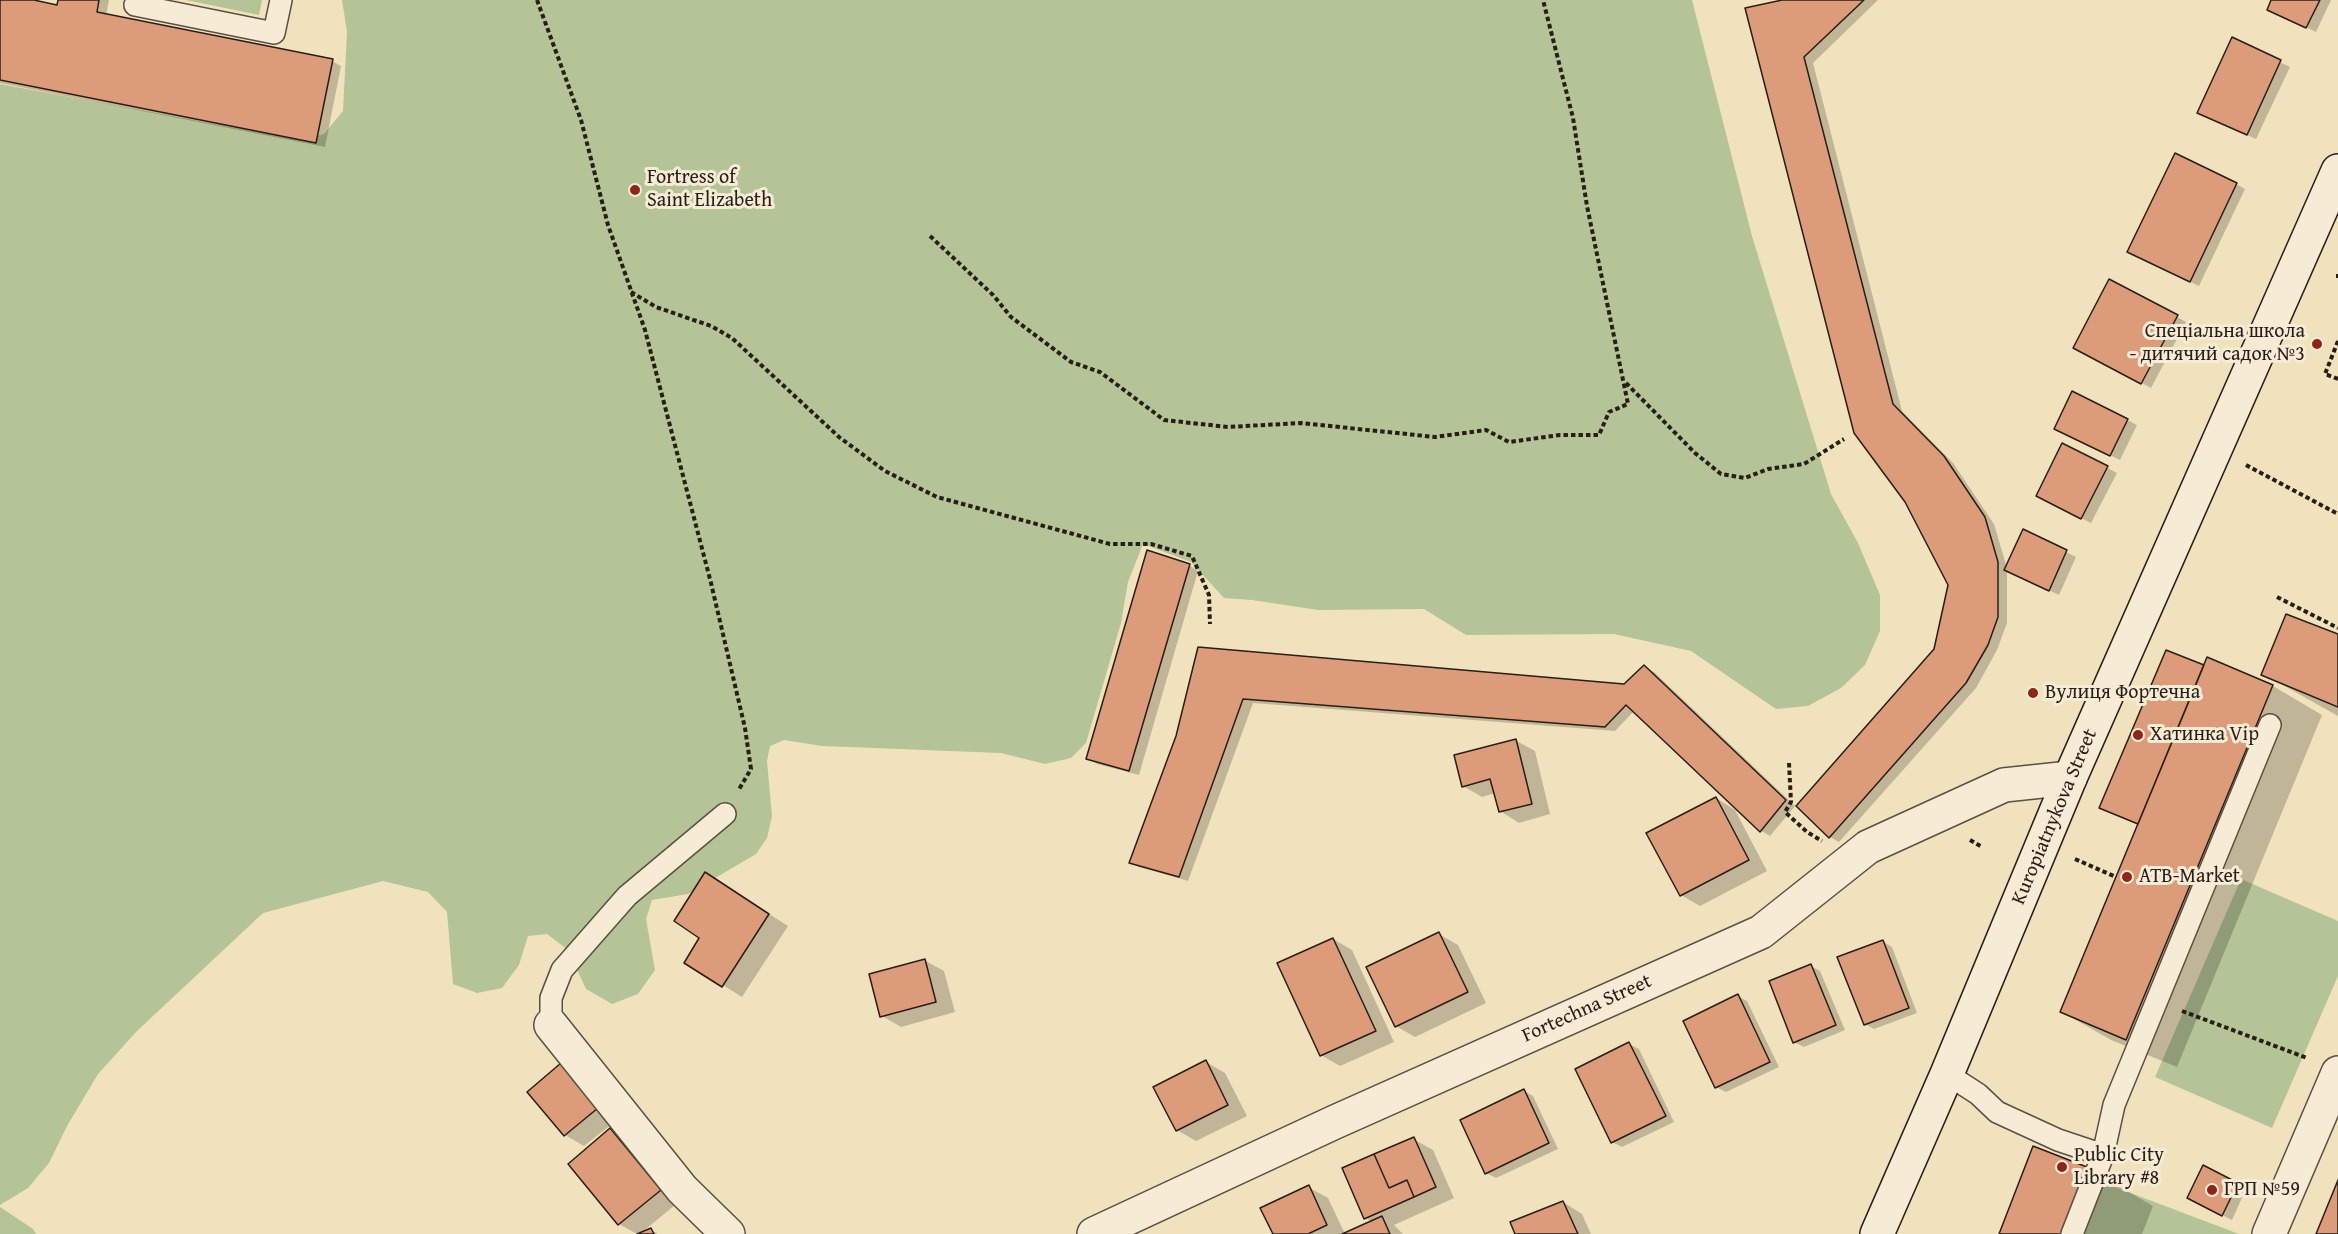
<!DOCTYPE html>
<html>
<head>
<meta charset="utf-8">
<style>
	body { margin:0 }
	canvas { display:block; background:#f1e2be }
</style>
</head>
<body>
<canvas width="2338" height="1234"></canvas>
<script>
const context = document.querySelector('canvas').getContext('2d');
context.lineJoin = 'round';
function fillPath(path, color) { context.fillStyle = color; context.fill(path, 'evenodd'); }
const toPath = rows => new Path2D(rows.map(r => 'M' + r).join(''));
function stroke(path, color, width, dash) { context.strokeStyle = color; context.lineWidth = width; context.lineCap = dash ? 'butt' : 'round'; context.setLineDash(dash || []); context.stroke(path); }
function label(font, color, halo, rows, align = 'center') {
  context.font = font + ' "Gentium Book Plus",serif'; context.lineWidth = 6; context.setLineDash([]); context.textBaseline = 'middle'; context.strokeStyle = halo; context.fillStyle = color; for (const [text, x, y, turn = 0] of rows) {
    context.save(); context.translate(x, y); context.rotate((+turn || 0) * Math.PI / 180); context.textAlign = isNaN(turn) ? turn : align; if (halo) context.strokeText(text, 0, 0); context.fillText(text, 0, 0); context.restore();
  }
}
const green = toPath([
	[186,0,262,0,259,15],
	[342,0,1692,0,1752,236,1831,494,1858,543,1880,595,1880,631,1865,665,1841,688,1808,706,1776,709,1691,651,1614,634,1466,635,1424,609,1318,610,1252,600,1224,598,1191,562,1143,544,1128,582,1121,623,1086,743,1071,758,1045,764,1001,753,822,746,784,740,770,746,767,761,772,816,767,838,756,854,688,894,652,900,646,919,655,970,638,994,612,1004,586,989,568,950,547,934,528,936,519,965,502,988,477,993,453,984,447,912,428,892,383,881,263,913,137,1031,98,1074,67,1126,49,1163,28,1188,0,1205,0,84,301,140,324,134,343,111,347,32],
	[2241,879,2338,921,2338,976,2272,1128,2155,1077],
	[2099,1181,2239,1234,2078,1234],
	[0,1207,33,1229,36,1234,0,1234]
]);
const shadow = toPath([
	[0,0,26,0,58,6,59,0,109,0,106,16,332,61,341,66,325,147,0,83],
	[1788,0,1878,0,1813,63,1902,411,1953,463,1994,524,2007,568,2023,531,2076,557,2059,595,2007,570,2007,623,1997,650,1976,688,1839,842,1830,837,1935,650,1950,585,1906,501],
	[2273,0,2331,0,2316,32,2278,14],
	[2232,39,2290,67,2256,139,2208,118],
	[2236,184,2245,189,2199,286,2138,257],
	[2177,317,2186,322,2151,388,2084,353],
	[2073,393,2137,425,2120,460,2065,434],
	[2063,445,2117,473,2091,523,2047,501],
	[1189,565,1198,571,1139,775,1097,764,1088,759],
	[2338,638,2338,716,2263,674],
	[1199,649,1625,685,1644,667,1654,672,1795,806,1770,836,1760,830,1634,711,1615,731,1253,703,1188,881,1139,867,1130,862,1177,736],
	[2208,659,2273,686,2322,715,2177,1067,2111,1040,2062,1012,2139,825,2101,808],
	[1515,740,1535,751,1550,814,1519,823,1500,811,1495,793,1482,797,1463,786],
	[1716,798,1735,810,1767,871,1700,906,1681,895],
	[724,885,788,926,742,997,686,962,702,938],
	[1439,934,1458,945,1486,1003,1415,1037,1396,1026],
	[1333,939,1352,950,1394,1042,1340,1066,1321,1055],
	[1882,941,1892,947,1917,1013,1874,1029,1865,1024],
	[924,960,944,971,955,1012,901,1027,882,1016],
	[1811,966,1820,971,1845,1030,1804,1047,1794,1042],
	[1738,996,1747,1001,1779,1067,1726,1092,1716,1087],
	[1629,1044,1639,1049,1674,1122,1622,1147,1612,1142],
	[1206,1062,1225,1073,1247,1116,1196,1141,1177,1130],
	[562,1065,617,1120,584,1146,565,1135],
	[1524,1091,1533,1096,1558,1149,1496,1178,1486,1173],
	[610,1130,630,1141,680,1201,641,1233,651,1230,658,1234,637,1234,619,1224,570,1164],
	[1413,1139,1433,1150,1454,1198,1394,1225,1403,1234,1346,1234,1372,1222,1366,1218],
	[2091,1170,2153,1206,2142,1234,2000,1234],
	[2237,1184,2246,1189,2232,1220,2198,1203],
	[1308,1187,1328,1198,1345,1234,1274,1234],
	[1563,1202,1582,1214,1591,1234,1517,1234]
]);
const building = toPath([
	[0,0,34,0,57,5,58,0,99,0,97,12,333,59,316,143,0,80,0,0],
	[1782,0,1864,0,1804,57,1893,404,1944,456,1985,517,1998,562,1998,617,1988,645,1966,683,1829,838,1796,806,1934,649,1948,585,1905,502,1854,433,1745,8,1782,0],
	[2271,0,2320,0,2306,28,2267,10,2271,0],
	[2232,37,2281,60,2247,135,2197,113,2232,37],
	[2175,153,2237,183,2190,282,2127,252,2175,153],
	[2109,279,2178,315,2141,384,2073,348,2109,279],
	[2072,391,2128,419,2110,456,2054,429,2072,391],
	[2062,443,2108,466,2081,519,2036,496,2062,443],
	[2023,529,2067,550,2049,591,2004,570,2023,529],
	[1147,550,1190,564,1129,771,1086,759,1147,550],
	[2286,614,2338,634,2338,707,2261,675,2286,614],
	[1198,647,1624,684,1644,665,1786,800,1760,832,1626,705,1605,727,1243,699,1179,877,1129,863,1176,736,1198,647],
	[2166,650,2204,665,2138,824,2099,808,2166,650],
	[2207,657,2273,685,2126,1040,2060,1012,2207,657],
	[1516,739,1532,804,1499,812,1490,779,1462,787,1454,755,1516,739],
	[1716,797,1749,860,1680,896,1646,833,1716,797],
	[705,872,769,914,722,987,684,963,699,938,674,921,705,872],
	[1439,932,1468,992,1395,1027,1366,967,1439,932],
	[1333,938,1376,1031,1320,1056,1277,963,1333,938],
	[1883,940,1909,1008,1864,1025,1837,957,1883,940],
	[925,959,936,1002,880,1017,869,974,925,959],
	[1811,964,1836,1025,1793,1043,1769,981,1811,964],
	[1738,994,1770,1062,1715,1088,1683,1021,1738,994],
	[1629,1042,1666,1116,1611,1143,1575,1069,1629,1042],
	[1206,1060,1228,1105,1176,1131,1153,1087,1206,1060],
	[561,1063,598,1108,564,1136,527,1092,561,1063],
	[1524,1089,1549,1143,1485,1174,1460,1120,1524,1089],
	[610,1128,661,1190,618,1225,568,1164,610,1128],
	[1414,1137,1436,1187,1414,1197,1407,1180,1389,1188,1374,1154,1414,1137],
	[2033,1146,2092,1169,2066,1234,1999,1234,2033,1146],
	[1374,1154,1389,1188,1407,1180,1414,1197,1364,1219,1342,1168,1374,1154],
	[2203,1165,2238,1183,2222,1216,2187,1198,2203,1165],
	[2338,1180,2338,1234,2316,1234,2338,1180],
	[1309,1185,1327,1225,1308,1234,1273,1234,1260,1208,1309,1185],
	[1563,1201,1578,1234,1515,1234,1510,1222,1563,1201],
	[1382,1216,1390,1234,1342,1234,1382,1216],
	[651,1228,654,1234,637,1234,651,1228]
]);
const path = toPath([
	[537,0,581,120,608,225,645,330,711,583,745,728,751,769,738,791],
	[930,236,993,295,1011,317,1071,362,1100,372,1164,420,1228,427,1301,423,1435,437,1486,430,1509,442,1560,435,1599,435,1609,412,1628,404,1587,206,1573,118,1543,0],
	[2338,274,2338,278],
	[631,292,656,307,711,326,732,338,839,437,885,471,937,497,1110,544,1151,544,1192,556,1209,595,1210,624],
	[2338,341,2325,374,2338,379],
	[1626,383,1695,453,1721,474,1745,478,1768,469,1804,464,1844,439],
	[2246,465,2338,514],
	[2277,597,2338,628],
	[1789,763,1791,802,1785,812,1807,832,1822,841],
	[1970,840,1982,847],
	[2075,859,2116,877],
	[2182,1011,2307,1058]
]);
const lane = toPath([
	[135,5,274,33,281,0],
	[551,1025,551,998,562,970,627,896,725,814],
	[1947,1074,1978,1094,1997,1112,2058,1140,2103,1155],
	[2072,1234,2103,1155,2114,1105,2270,725]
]);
const street = toPath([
	[551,1025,682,1189,728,1234],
	[1094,1234,1335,1122,1761,932,1868,847,2004,785,2070,778],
	[2269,1234,2338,1073]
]);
const secondary = toPath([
	[1877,1234,1947,1074,2070,778,2338,171]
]);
const markers = [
	[635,190,6,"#8f2418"],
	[2317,344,6,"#8f2418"],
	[2033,693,6,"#8f2418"],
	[2138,735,6,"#8f2418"],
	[2127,877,6,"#8f2418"],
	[2062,1167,6,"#8f2418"],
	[2212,1190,6,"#8f2418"]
];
const poiNames = [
	["Fortress of",647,178],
	["Saint Elizabeth",647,201],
	["Спеціальна школа",2305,332,"right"],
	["- дитячий садок №3",2305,355,"right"],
	["Вулиця Фортечна",2045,693],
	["Хатинка Vip",2150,735],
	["ATB-Market",2139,877],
	["Public City",2074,1156],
	["Library #8",2074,1179],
	["ГРП №59",2224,1190]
];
const streetNames = [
	["Kuropiatnykova Street",2055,817,-67],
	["Fortechna Street",1587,1009,-24]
];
fillPath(green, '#b4c496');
fillPath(shadow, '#0003');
fillPath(building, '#dd9c79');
stroke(building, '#291e17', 1.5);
stroke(lane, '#5b4f41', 24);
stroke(street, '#5b4f41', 36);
stroke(secondary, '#291e17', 36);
stroke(path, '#291e17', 4, [4.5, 3]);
stroke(lane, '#f6ecd5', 21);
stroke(street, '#f6ecd5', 33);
stroke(secondary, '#f6ecd5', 33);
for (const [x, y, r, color] of markers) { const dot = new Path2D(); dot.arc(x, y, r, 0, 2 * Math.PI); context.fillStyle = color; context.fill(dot); stroke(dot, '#f6ecd5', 2); }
label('20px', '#291e17', '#f6ecd5', poiNames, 'left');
label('20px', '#291e17', '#f6ecd5', streetNames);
</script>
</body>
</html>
